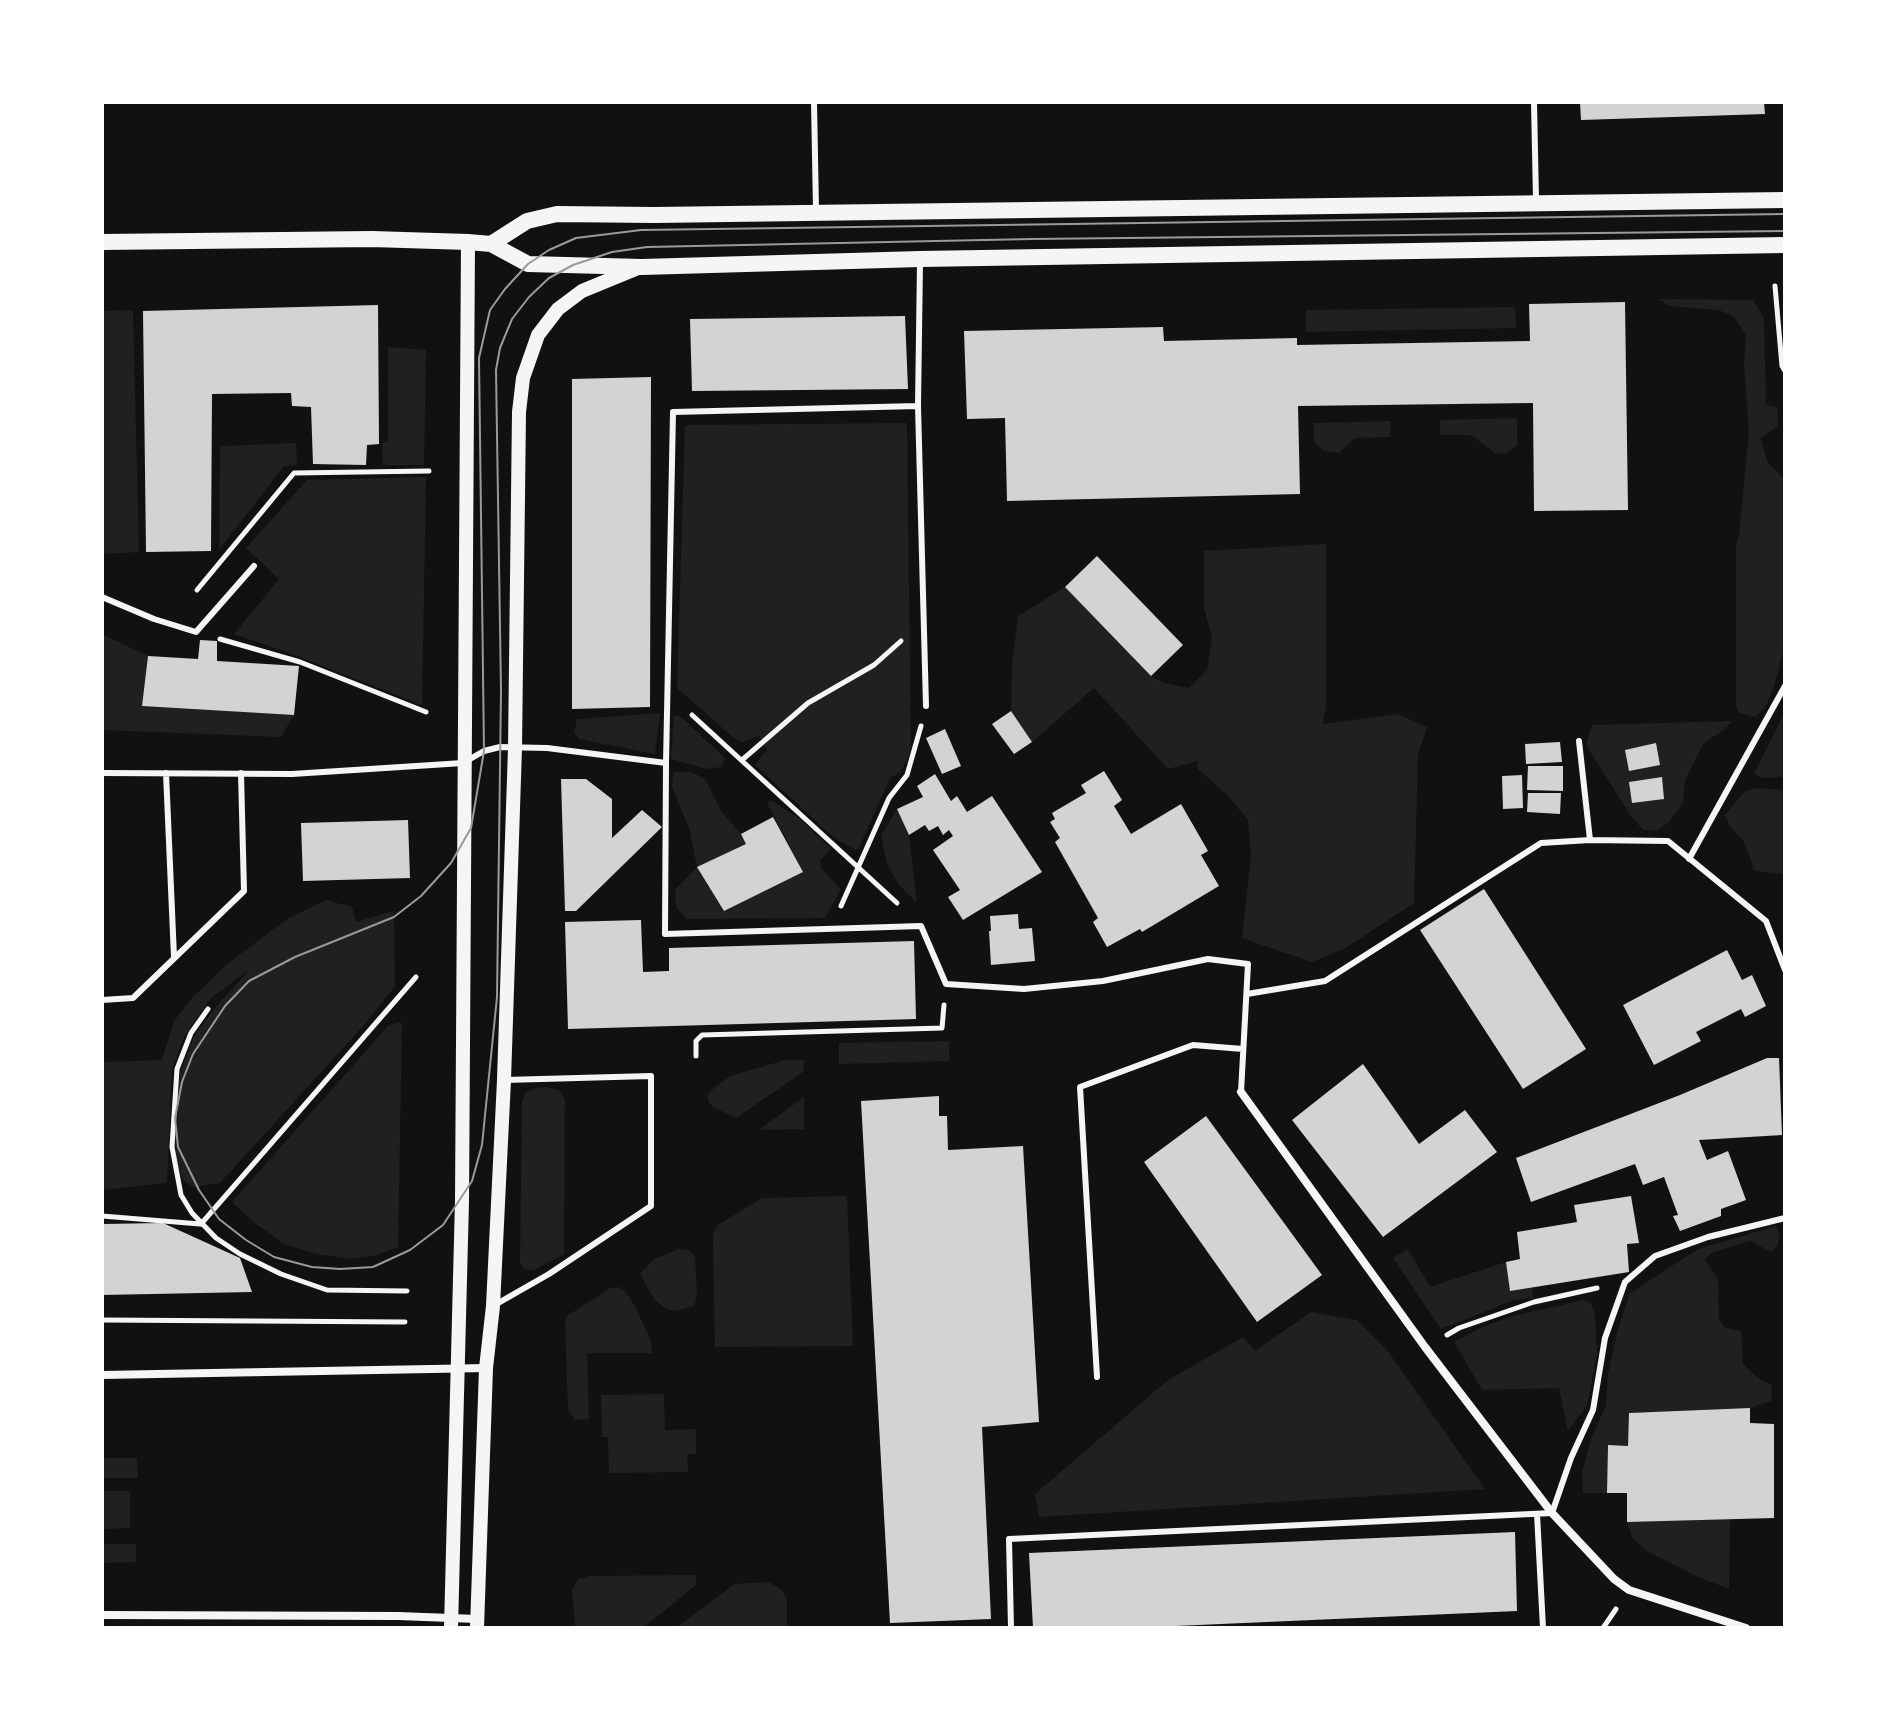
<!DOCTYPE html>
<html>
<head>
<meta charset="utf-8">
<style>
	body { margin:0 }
	#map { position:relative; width:1887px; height:1730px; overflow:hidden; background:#111; font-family:"Source Sans 3",sans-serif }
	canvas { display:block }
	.frame { position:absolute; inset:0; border:104px solid #fff; pointer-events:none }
</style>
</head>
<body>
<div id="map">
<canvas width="1887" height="1730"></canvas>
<div class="frame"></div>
</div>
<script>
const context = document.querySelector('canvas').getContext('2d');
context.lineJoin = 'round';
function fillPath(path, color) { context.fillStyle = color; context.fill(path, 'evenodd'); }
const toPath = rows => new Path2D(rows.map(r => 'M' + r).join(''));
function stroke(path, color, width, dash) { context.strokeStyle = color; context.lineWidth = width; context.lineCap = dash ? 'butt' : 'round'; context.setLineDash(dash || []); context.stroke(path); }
const green = toPath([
	[1658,299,1753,300,1764,318,1766,405,1777,407,1778,426,1761,438,1767,461,1785,480,1785,645,1774,686,1766,706,1756,717,1739,713,1736,705,1736,544,1739,535,1749,431,1744,363,1746,335,1734,317,1719,310,1669,306],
	[1515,307,1516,328,1306,332,1306,310],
	[133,310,139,552,106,554,102,553,102,311],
	[388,347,426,350,424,465,383,465,382,443,388,442],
	[1517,418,1517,445,1506,454,1495,453,1471,435,1440,435,1440,420],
	[1391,421,1390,437,1355,438,1339,453,1324,451,1314,442,1314,423],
	[907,423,911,751,901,772,890,778,859,848,855,850,833,837,755,765,767,750,759,736,743,742,736,740,677,688,685,425],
	[296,443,297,465,284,466,219,550,220,446],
	[426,477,422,705,300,657,234,634,279,579,246,548,307,480],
	[1326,544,1326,705,1323,724,1398,714,1427,727,1418,755,1414,903,1344,949,1312,962,1242,938,1251,856,1248,820,1227,795,1197,768,1198,761,1168,769,1094,688,1032,742,1011,711,1012,664,1018,616,1065,587,1151,676,1164,683,1189,688,1207,670,1212,637,1204,608,1204,551],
	[102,634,148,656,142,706,294,715,281,737,102,730],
	[1785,711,1785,777,1763,778,1754,774],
	[660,713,655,754,579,739,574,732,577,719],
	[674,715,680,716,725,758,721,767,707,769,671,759],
	[1732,721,1725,729,1703,744,1685,780,1683,803,1669,822,1657,831,1643,830,1631,816,1586,745,1592,725],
	[673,772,690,772,705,778,721,811,741,834,746,844,724,910,803,872,767,802,772,801,799,818,831,849,820,860,821,868,841,889,825,918,686,919,676,907,675,890,697,867,689,828,672,787],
	[1756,788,1785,790,1785,874,1755,871,1743,840,1730,827,1725,815,1745,791],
	[897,809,909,835,917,903,899,885,887,864,881,836],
	[326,900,352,907,356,922,394,911,395,986,365,1024,220,1183,193,1187,183,1180,175,1158,180,1073,193,1038,214,1009,250,969,210,999,184,1037,172,1069,167,1183,102,1190,102,1062,162,1060,174,1021,192,998,227,964,287,919],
	[396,1023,402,1023,398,1247,377,1255,351,1259,316,1254,284,1244,256,1224,232,1202,388,1026],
	[949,1041,949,1061,839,1064,839,1043],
	[785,1060,804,1060,803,1072,736,1118,713,1107,708,1101,708,1093,730,1076],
	[547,1087,560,1091,565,1100,564,1254,534,1270,525,1270,520,1263,522,1102,525,1093,535,1088],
	[804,1097,804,1129,759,1130],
	[847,1196,853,1346,715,1347,713,1244,713,1234,718,1225,762,1198],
	[1776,1226,1780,1234,1777,1246,1771,1252,1750,1241,1711,1253,1705,1259,1718,1280,1719,1319,1725,1328,1741,1331,1743,1364,1759,1379,1772,1385,1771,1401,1750,1408,1629,1413,1628,1446,1608,1446,1607,1493,1583,1493,1582,1473,1590,1442,1606,1405,1608,1374,1617,1332,1630,1293,1698,1249],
	[678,1249,688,1250,695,1256,697,1297,694,1306,676,1311,666,1309,654,1299,640,1274,653,1260],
	[1408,1249,1430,1287,1506,1262,1510,1290,1532,1288,1533,1298,1514,1300,1441,1329,1393,1258],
	[619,1287,625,1291,635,1306,651,1341,652,1353,587,1353,589,1419,575,1420,568,1410,565,1322,567,1316,610,1288],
	[1583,1300,1591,1303,1595,1315,1597,1354,1587,1405,1568,1431,1559,1388,1482,1390,1454,1342,1484,1326,1513,1316],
	[1311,1312,1357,1320,1387,1350,1485,1489,1039,1517,1035,1494,1168,1380,1243,1337,1255,1351],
	[664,1394,665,1430,696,1429,696,1454,687,1454,688,1472,609,1473,608,1437,602,1437,601,1395],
	[102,1458,137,1458,138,1478,102,1478],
	[130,1491,130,1528,102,1529,102,1491],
	[1730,1519,1729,1589,1698,1577,1645,1550,1632,1537,1627,1522],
	[102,1544,136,1544,136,1562,102,1563],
	[695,1575,697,1584,643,1628,575,1628,572,1590,578,1579,589,1576],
	[769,1582,782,1590,787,1599,787,1628,676,1628,735,1584]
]);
const building = toPath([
	[1580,102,1764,102,1765,114,1581,120],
	[1625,302,1628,510,1534,511,1533,403,1298,406,1300,494,1007,501,1005,418,967,419,964,331,1163,327,1164,341,1297,338,1297,345,1530,341,1529,304],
	[378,305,379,444,367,445,366,465,313,464,311,407,292,406,291,393,212,394,211,551,146,552,143,311],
	[905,316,908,389,692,391,690,319],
	[651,377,650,707,572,709,572,379],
	[1097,556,1183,645,1151,676,1065,587],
	[200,640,217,641,217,661,299,666,294,715,142,706,148,656,198,659],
	[1011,711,1032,742,1014,754,992,724],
	[945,729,961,766,942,774,926,738],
	[1560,742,1562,762,1526,764,1525,744],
	[1656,743,1660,765,1629,771,1625,750],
	[1528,766,1563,766,1563,791,1527,790],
	[1104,771,1122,800,1114,806,1131,834,1181,804,1208,851,1201,855,1219,886,1142,932,1140,929,1107,947,1093,922,1098,918,1055,842,1060,838,1050,822,1055,819,1052,813,1086,793,1081,785],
	[935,774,951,801,957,796,967,812,992,796,1042,872,963,920,948,897,960,890,933,850,953,836,949,830,943,835,938,826,929,831,925,825,909,835,897,809,923,797,917,786],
	[1522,775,1523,808,1503,809,1502,776],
	[1662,777,1664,799,1632,803,1629,782],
	[561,779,586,779,612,799,612,838,642,810,662,827,576,911,565,911],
	[1528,793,1561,793,1560,814,1527,812],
	[773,817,803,872,724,911,697,867,746,844,741,834],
	[408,820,410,878,303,881,301,823],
	[1484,889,1586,1049,1523,1089,1420,930],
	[1018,914,1019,929,1032,928,1035,961,991,965,989,931,991,931,990,916],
	[641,920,643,972,669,971,669,948,914,941,916,1019,568,1029,565,922],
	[1727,950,1742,980,1752,975,1766,1006,1745,1017,1741,1009,1696,1032,1701,1041,1654,1065,1623,1005],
	[1767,1058,1779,1058,1782,1135,1699,1140,1707,1160,1728,1151,1746,1200,1721,1209,1721,1216,1680,1231,1673,1216,1678,1215,1664,1177,1643,1185,1635,1164,1531,1202,1516,1158,1680,1095],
	[1363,1064,1419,1144,1465,1110,1497,1152,1383,1237,1292,1120],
	[939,1096,939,1116,947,1116,948,1150,1023,1146,1039,1422,982,1427,991,1619,890,1623,861,1101],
	[1206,1116,1322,1275,1257,1322,1144,1162],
	[1631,1196,1639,1243,1627,1244,1629,1272,1510,1291,1506,1262,1520,1259,1517,1232,1577,1222,1574,1205],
	[163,1223,240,1258,252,1292,102,1295,102,1224],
	[1750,1408,1750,1423,1774,1424,1774,1518,1627,1522,1627,1493,1607,1493,1608,1445,1628,1446,1629,1413],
	[1515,1532,1517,1611,1130,1628,1033,1628,1029,1553]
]);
const path = toPath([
	[1775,286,1782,366,1785,371],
	[197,590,294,473,429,471],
	[220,639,300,662,426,712],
	[692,715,897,903],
	[742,760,808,703,874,665,901,641],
	[841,906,889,798,907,775,921,726],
	[208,1009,191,1033,177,1069,172,1147,181,1195,192,1213,216,1238,240,1254,281,1274,327,1290,407,1291],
	[696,1056,696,1041,702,1035,942,1028,944,1005],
	[102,1216,200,1224],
	[201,1224,416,977],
	[102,1320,405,1322],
	[1447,1335,1459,1328,1534,1302,1597,1288],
	[1603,1628,1616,1609]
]);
const service = toPath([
	[814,102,816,210],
	[1534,102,1536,200],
	[920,262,918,406,926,706],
	[102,597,154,619,196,632,254,566],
	[1579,741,1590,840,1668,841,1766,921,1785,970],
	[666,763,665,934,921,926,946,984,1024,989,1103,981,1208,959,1248,964,1241,1092],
	[102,773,292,774,463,763,484,751,500,747,547,748,666,763,673,412,918,406],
	[166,773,174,957],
	[1689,859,1785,686],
	[1247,994,1325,981,1541,843,1590,840],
	[102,1000,133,998,244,891,241,773],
	[493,1306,549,1274,651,1206,651,1076,504,1080],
	[1097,1377,1080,1087,1193,1045,1243,1049],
	[1537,1514,1543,1628],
	[1011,1628,1009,1539,1552,1513,1571,1458,1593,1410,1605,1338,1625,1282,1655,1256,1708,1237,1785,1218]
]);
const minor = toPath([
	[1241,1092,1425,1347,1552,1513,1614,1579,1629,1590,1746,1628],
	[102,1375,486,1368],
	[102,1615,398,1616,477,1619]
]);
const tertiary = toPath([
	[451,1628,462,1201,468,242],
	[477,1628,486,1368,493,1306,504,1080,515,748,519,412,523,378,538,335,558,309,582,291,638,268]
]);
const secondary = toPath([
	[102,242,372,239,468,242,491,244,528,264,642,267,920,259,1785,245],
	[491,244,527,221,557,214,654,215,1785,200]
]);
const tram = toPath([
	[1785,214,641,230,576,238,549,250,528,264,505,289,490,310,479,358,484,751,471,828,451,863,421,896,394,917,295,957,249,981,225,1006,193,1054,182,1082,175,1118,178,1147,199,1190,219,1219,246,1240,274,1257,312,1267,340,1269,373,1267,410,1250,443,1225,472,1181,482,1145,497,997,501,691,496,370,500,348,512,319,529,297,549,278,573,265,612,252,647,247,1032,239,1785,231]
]);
fillPath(green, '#202020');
fillPath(building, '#d3d3d3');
stroke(path, '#f5f5f5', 5);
stroke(service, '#f5f5f5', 6);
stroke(minor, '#f5f5f5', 8);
stroke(tertiary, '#f5f5f5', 14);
stroke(secondary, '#f5f5f5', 16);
stroke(tram, '#9a9a9a', 2);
</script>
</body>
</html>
